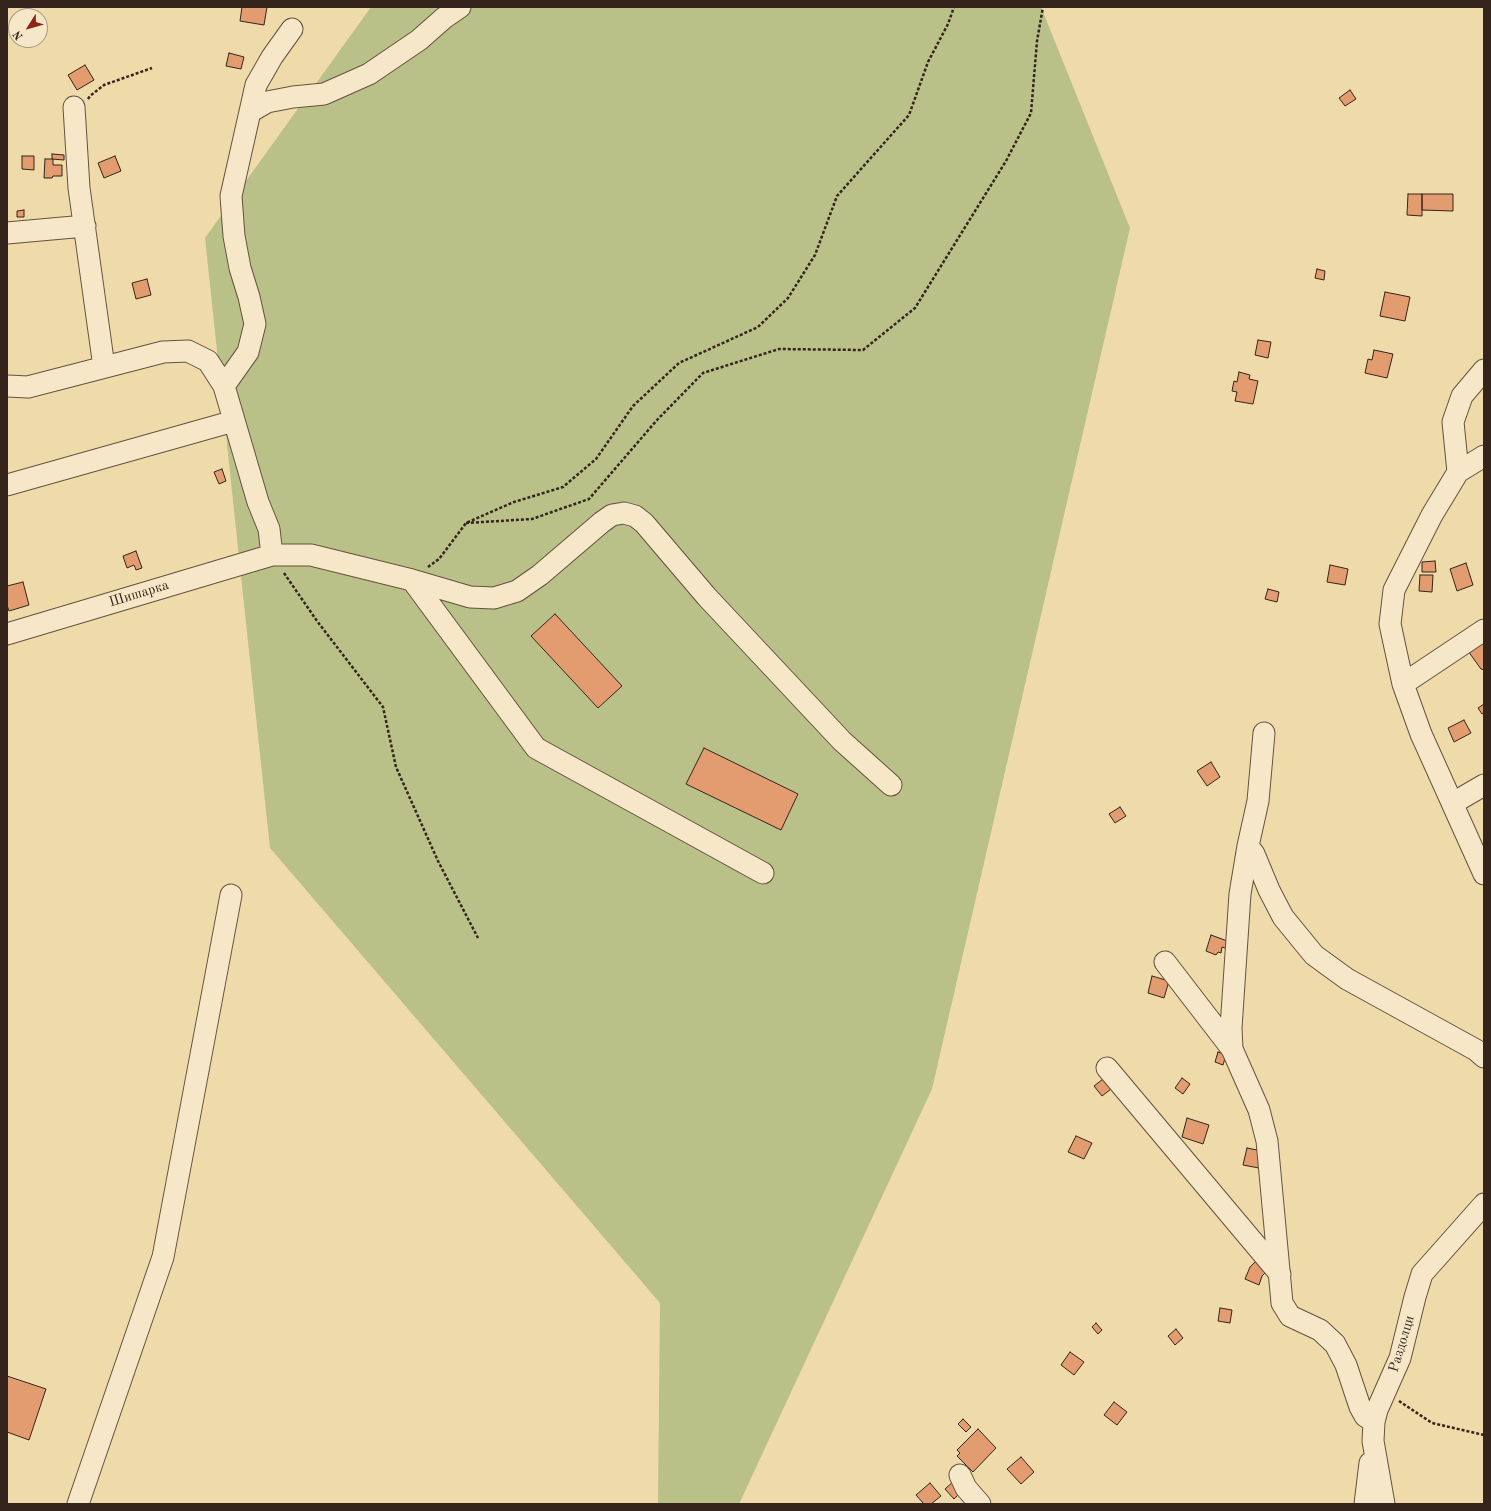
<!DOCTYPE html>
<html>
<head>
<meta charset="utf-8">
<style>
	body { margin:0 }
	#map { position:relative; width:1491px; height:1511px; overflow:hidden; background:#efdaa9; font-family:"Old Standard TT",serif }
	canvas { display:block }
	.frame { position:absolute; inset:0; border:8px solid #35241c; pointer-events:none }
	.north { position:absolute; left:8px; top:8px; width:40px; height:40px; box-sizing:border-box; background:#f5e7c7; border:1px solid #a89983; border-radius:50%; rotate:233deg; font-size:11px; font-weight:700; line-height:16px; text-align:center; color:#35241c }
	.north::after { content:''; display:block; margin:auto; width:14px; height:18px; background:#8f2418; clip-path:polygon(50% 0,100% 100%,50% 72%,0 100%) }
</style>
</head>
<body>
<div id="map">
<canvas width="1491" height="1511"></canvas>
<div class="frame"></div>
<div class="north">N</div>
</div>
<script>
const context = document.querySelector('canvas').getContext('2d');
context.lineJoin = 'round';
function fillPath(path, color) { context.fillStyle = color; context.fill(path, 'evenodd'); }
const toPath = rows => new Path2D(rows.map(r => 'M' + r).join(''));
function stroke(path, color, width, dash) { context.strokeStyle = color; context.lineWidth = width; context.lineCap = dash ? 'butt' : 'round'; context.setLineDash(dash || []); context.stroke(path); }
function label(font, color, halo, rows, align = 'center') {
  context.font = font + ' "Old Standard TT",serif'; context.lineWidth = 3; context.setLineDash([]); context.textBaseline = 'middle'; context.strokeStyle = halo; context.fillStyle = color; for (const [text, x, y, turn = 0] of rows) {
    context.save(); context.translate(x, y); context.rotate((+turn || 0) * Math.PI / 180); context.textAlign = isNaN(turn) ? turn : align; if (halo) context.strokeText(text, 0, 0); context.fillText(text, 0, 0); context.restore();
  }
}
const green = toPath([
	[371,7,1041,7,1130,228,932,1089,739,1504,658,1504,660,1303,270,848,205,238]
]);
const building = toPath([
	[242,7,267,7,264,25,240,21,242,7],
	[229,53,244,57,241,69,226,66,229,53],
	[85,65,94,80,77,90,68,75,85,65],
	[1350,90,1356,99,1345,106,1339,98,1350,90],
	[52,154,64,155,64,160,52,159,52,154],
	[22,156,34,156,34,170,22,169,22,156],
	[115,156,121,171,104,178,98,163,115,156],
	[45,159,53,159,53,165,62,165,62,176,53,176,52,178,44,178,45,159],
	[1408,194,1422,194,1422,216,1407,215,1408,194],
	[1422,194,1453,194,1453,211,1422,210,1422,194],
	[24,210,24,217,17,217,17,211,24,210],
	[1317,269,1325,271,1324,280,1315,278,1317,269],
	[147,279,151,295,136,299,132,283,147,279],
	[1385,292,1410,297,1405,321,1380,316,1385,292],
	[1258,340,1271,342,1268,358,1255,355,1258,340],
	[1374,350,1393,354,1387,378,1365,373,1368,359,1372,360,1374,350],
	[1239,372,1250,375,1249,379,1258,381,1253,404,1235,401,1237,392,1232,391,1234,381,1237,382,1239,372],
	[222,469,226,481,219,484,214,472,222,469],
	[136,551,142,568,136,570,134,565,127,568,123,556,136,551],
	[1435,561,1436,572,1422,572,1422,562,1435,561],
	[1466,563,1473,585,1457,591,1450,569,1466,563],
	[1330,565,1348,569,1345,585,1327,582,1330,565],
	[1420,575,1433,575,1432,592,1419,591,1420,575],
	[23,582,29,605,9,611,7,605,7,586,23,582],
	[1268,589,1279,592,1277,602,1265,599,1268,589],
	[555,614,622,686,598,708,531,636,555,614],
	[1484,640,1484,670,1481,669,1468,651,1484,640],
	[1484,704,1484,713,1482,714,1478,708,1484,704],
	[1464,720,1471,733,1454,742,1448,728,1464,720],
	[704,748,798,794,781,830,686,784,704,748],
	[1211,762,1220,777,1207,786,1197,771,1211,762],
	[1120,807,1126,816,1115,823,1109,814,1120,807],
	[1211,935,1230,942,1228,949,1222,947,1221,953,1218,952,1216,955,1206,951,1211,935],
	[1152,976,1169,981,1164,998,1148,993,1152,976],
	[1218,1052,1226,1055,1223,1065,1215,1062,1218,1052],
	[1107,1076,1115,1086,1102,1096,1094,1086,1107,1076],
	[1182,1078,1190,1084,1183,1094,1175,1088,1182,1078],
	[1187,1118,1209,1125,1203,1144,1182,1137,1187,1118],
	[1076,1136,1092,1143,1084,1159,1068,1152,1076,1136],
	[1247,1148,1262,1151,1259,1168,1243,1165,1247,1148],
	[1257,1260,1267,1271,1262,1276,1259,1285,1245,1279,1250,1267,1257,1260],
	[1220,1308,1232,1310,1230,1323,1218,1321,1220,1308],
	[1096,1323,1102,1330,1098,1334,1092,1327,1096,1323],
	[1176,1329,1183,1338,1175,1345,1168,1336,1176,1329],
	[1070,1352,1084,1362,1074,1375,1061,1365,1070,1352],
	[7,1376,46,1389,29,1440,7,1432,7,1376],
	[1114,1402,1127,1412,1117,1425,1104,1415,1114,1402],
	[963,1419,971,1427,966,1432,958,1424,963,1419],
	[978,1429,996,1448,973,1472,957,1456,960,1453,957,1450,978,1429],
	[1021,1457,1034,1472,1021,1484,1007,1469,1021,1457],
	[954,1481,963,1490,954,1499,945,1489,954,1481],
	[930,1483,941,1496,931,1504,924,1504,916,1495,930,1483]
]);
const path = toPath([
	[88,99,90,96,104,85,152,68],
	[466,523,532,519,589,499,657,420,703,373,779,349,863,350,915,308,1006,161,1031,113,1037,41,1043,7],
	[428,567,439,559,466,523,514,502,563,487,596,459,633,406,679,363,758,327,788,298,815,255,837,196,909,115,928,62,948,24,954,7],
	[284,573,317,621,383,707,396,767,438,861,478,938],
	[1399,1401,1432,1423,1484,1435]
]);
const minor = toPath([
	[74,107,79,188,104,367],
	[250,112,267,102,293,97,324,94,369,74,419,40,444,18,460,7],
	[7,233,85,226],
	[1484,370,1462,396,1453,422,1458,472,1432,515,1394,590,1390,624,1403,684,1421,734,1484,874],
	[7,386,28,387,163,352,188,351,208,361,224,386,258,502,269,529,272,555],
	[224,386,248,352,255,324,249,297,240,268,234,236,231,196,256,85,272,57,292,29],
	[1458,472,1484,456],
	[7,485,234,421],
	[412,580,536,748,763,873],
	[7,634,272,555,311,555,412,580,470,597,494,598,517,591,540,575,602,522,612,515,624,513,635,516,644,523,707,597,842,741,891,785],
	[1403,684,1484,630],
	[1264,733,1258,801,1248,846,1254,854,1269,890,1283,917,1314,955,1347,979,1476,1050,1484,1057],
	[1453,803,1484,785],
	[1248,846,1240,894,1231,1028,1232,1049,1259,1110,1267,1141,1282,1303,1290,1316,1320,1330,1335,1344,1346,1365,1360,1407,1365,1416,1374,1422],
	[1165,962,1232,1049],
	[1107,1068,1280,1274],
	[960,1475,966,1488,980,1504],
	[78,1504,163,1257,231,895],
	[1365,1504,1370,1463],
	[1384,1504,1373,1441,1374,1422,1377,1410,1400,1358,1415,1297,1422,1274,1484,1204]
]);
const streetNames = [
	["Шишарка",139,594,-17],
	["Раздолци",1402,1344,-73]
];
fillPath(green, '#b9c088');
fillPath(building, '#e29c6f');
stroke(building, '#35241c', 1);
stroke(minor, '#64523f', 23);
stroke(path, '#35241c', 2.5, [3, 2]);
stroke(minor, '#f5e7c7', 21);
label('14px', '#35241c', '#f5e7c7', streetNames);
</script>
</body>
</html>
